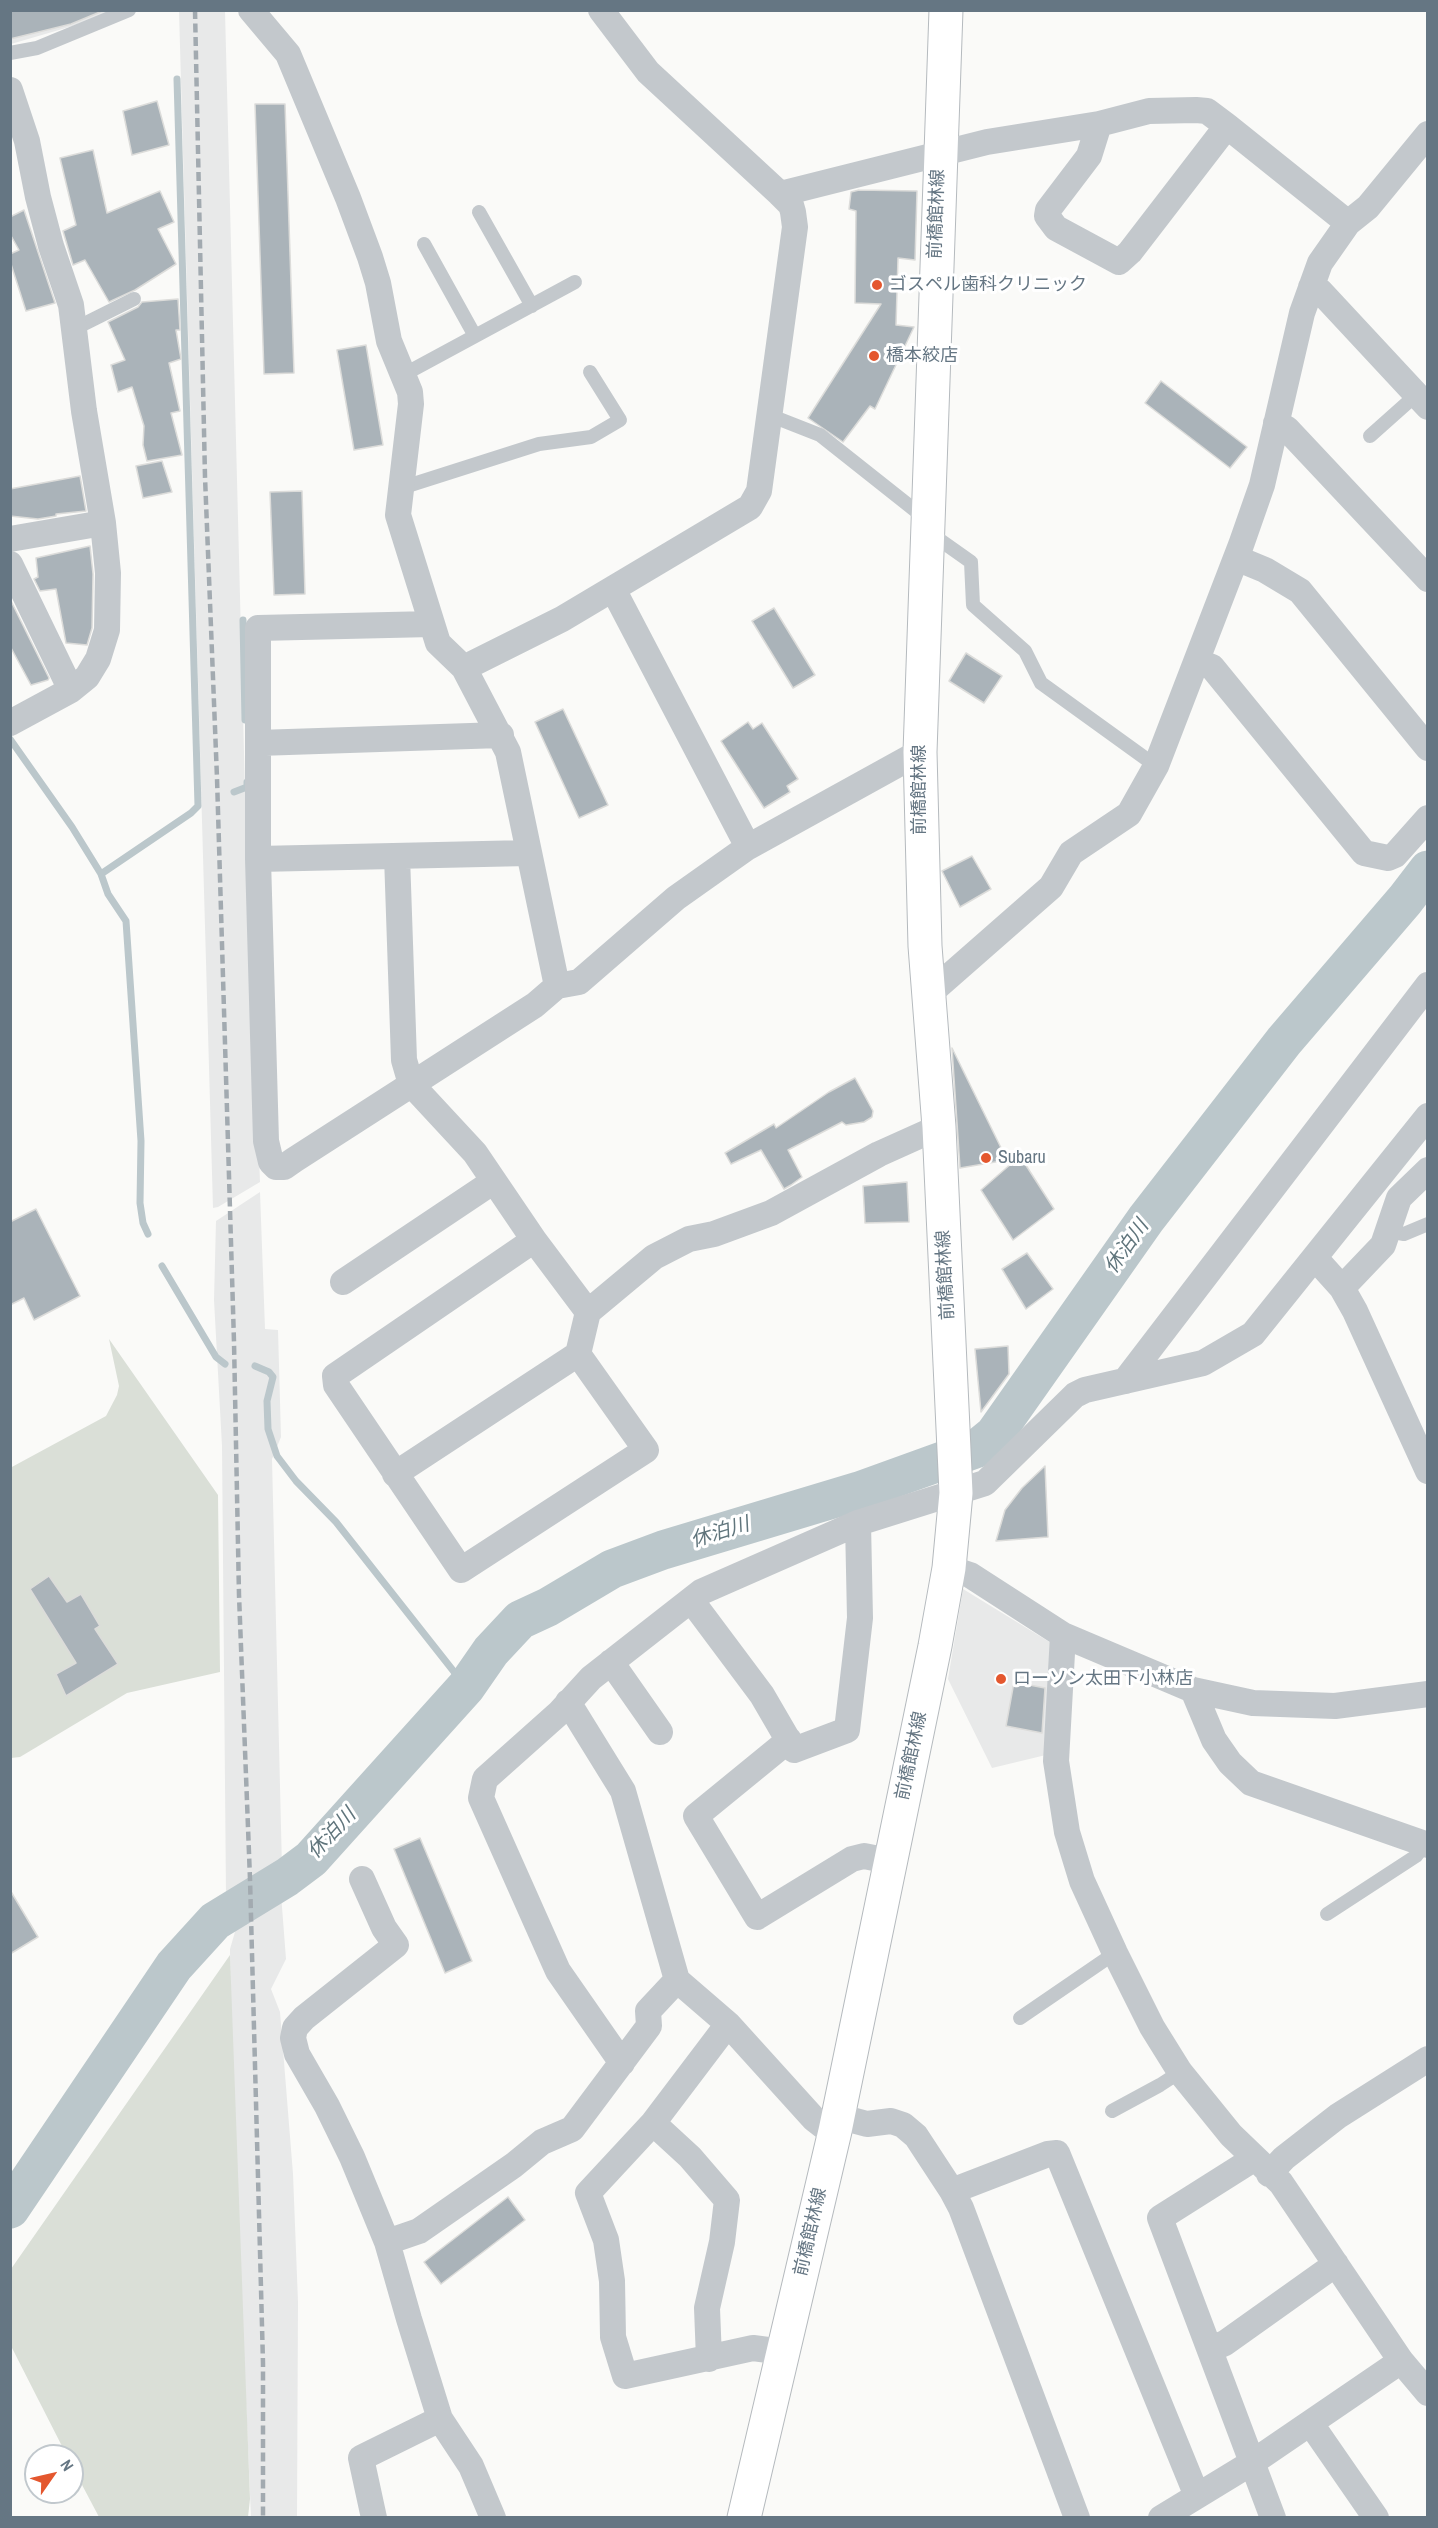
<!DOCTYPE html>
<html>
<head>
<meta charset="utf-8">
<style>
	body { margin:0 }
	#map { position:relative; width:1438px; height:2528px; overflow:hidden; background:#fafaf8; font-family:"Archivo Narrow",sans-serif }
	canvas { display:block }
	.frame { position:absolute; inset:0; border:12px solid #657683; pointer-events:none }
	.north { position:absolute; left:24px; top:2444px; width:60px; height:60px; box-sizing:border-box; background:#fff; border:2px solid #c1c8cd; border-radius:50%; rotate:56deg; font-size:16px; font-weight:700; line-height:24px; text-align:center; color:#657683 }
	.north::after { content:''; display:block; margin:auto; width:21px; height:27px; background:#e4572e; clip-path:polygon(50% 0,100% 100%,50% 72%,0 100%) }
</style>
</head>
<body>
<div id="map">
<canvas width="1438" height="2528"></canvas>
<div class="frame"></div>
<div class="north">N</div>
</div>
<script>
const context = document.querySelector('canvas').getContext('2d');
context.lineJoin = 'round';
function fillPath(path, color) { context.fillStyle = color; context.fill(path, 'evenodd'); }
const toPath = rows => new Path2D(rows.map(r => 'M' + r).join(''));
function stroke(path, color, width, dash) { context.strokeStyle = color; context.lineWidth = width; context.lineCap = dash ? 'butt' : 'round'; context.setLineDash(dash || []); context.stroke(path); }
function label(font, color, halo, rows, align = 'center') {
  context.font = font + ' "Archivo Narrow","Noto Sans JP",sans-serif'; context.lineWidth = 6; context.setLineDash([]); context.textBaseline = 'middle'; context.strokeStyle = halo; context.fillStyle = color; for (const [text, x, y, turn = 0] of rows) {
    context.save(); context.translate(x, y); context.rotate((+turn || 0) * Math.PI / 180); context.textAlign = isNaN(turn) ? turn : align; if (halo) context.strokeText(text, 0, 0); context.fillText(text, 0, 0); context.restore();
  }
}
const built = toPath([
	[11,11,111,11,76,25,11,44],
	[179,11,225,11,245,792,260,1182,218,1207,213,1208],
	[260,1192,265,1329,278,1330,281,1437,272,1459,282,1868,234,1897,226,1896,222,1446,214,1300,216,1221],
	[963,1589,1056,1646,1050,1754,992,1768,948,1679],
	[281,1894,286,1959,271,1989,280,2012,293,2174,298,2302,297,2517,251,2517,231,2059,230,1949,237,1925]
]);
const green = toPath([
	[109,1339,218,1495,220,1672,127,1693,20,1757,11,1758,10,1468,106,1416,117,1395,119,1386],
	[230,1955,250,2499,248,2517,99,2517,72,2466,72,2456,67,2456,11,2346,11,2269]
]);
const stream = toPath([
	[243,620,245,720],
	[10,739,72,827,101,874,108,894,126,921,141,1141,140,1203,143,1223,148,1234],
	[234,792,247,787,247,782],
	[101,874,191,813,198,806,177,79],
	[162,1266,216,1357,225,1364],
	[255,1366,269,1372,273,1377,267,1401,268,1429,277,1456,296,1481,336,1522,466,1687]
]);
const river = toPath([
	[10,2209,174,1966,215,1921,287,1877,311,1859,466,1687,491,1651,520,1620,548,1607,612,1569,663,1550,859,1491,978,1448,994,1435,1146,1219,1284,1041,1405,900,1428,870]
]);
const building = toPath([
	[10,10,100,10,100,12,71,24,10,39,10,10],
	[157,101,169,145,132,155,123,111,157,101],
	[255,104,285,104,294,373,264,374,255,104],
	[93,150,107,213,160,191,174,222,158,229,176,264,135,290,109,302,85,260,73,265,63,231,76,225,60,158,93,150],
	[859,190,917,191,915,260,898,258,896,325,914,327,875,409,870,406,843,442,808,418,881,304,855,303,856,211,849,209,851,192,859,190],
	[24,210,55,303,26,311,10,261,10,254,19,250,10,234,10,217,24,210],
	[178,299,180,330,176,330,181,359,169,363,180,411,171,413,182,455,147,461,143,445,144,426,132,387,118,392,111,365,125,360,108,322,138,307,142,302,178,299],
	[366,345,383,445,354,450,337,350,366,345],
	[1161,381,1247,447,1230,468,1145,403,1161,381],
	[162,461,172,492,143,498,136,466,162,461],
	[80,476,86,511,56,514,56,516,38,519,10,516,10,489,80,476],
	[302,491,305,594,274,595,270,492,302,491],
	[90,546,93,574,92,628,87,645,66,643,56,589,40,591,34,579,38,577,36,558,90,546],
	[10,599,49,678,48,680,31,685,10,646,10,599],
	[774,608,815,675,793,688,752,621,774,608],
	[966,653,1002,676,984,703,949,681,966,653],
	[563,709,608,805,579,818,535,722,563,709],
	[748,722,753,729,762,723,798,779,787,786,790,792,764,808,721,741,748,722],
	[972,856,991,889,960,907,942,871,972,856],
	[952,1048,1007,1160,960,1168,952,1048],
	[855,1078,873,1111,872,1117,864,1122,846,1125,842,1122,788,1150,802,1177,791,1185,784,1189,761,1150,731,1164,725,1153,774,1124,776,1128,829,1092,855,1078],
	[1020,1156,1054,1209,1013,1240,981,1190,1020,1156],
	[907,1182,909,1222,865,1223,863,1186,907,1182],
	[36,1209,80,1296,34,1320,24,1298,10,1305,10,1222,36,1209],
	[1027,1253,1053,1289,1026,1309,1002,1269,1027,1253],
	[1008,1346,1009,1374,981,1412,975,1349,1008,1346],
	[1045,1466,1048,1537,996,1541,1005,1510,1022,1488,1045,1466],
	[49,1576,67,1602,81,1594,100,1626,95,1629,118,1664,66,1696,56,1674,76,1663,30,1589,49,1576],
	[1014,1682,1045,1688,1042,1733,1006,1726,1014,1682],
	[420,1838,472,1961,445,1973,394,1849,420,1838],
	[10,1890,38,1937,10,1954,10,1890],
	[508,2197,525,2220,441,2284,424,2262,508,2197]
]);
const service = toPath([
	[10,53,37,48,129,10],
	[479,212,532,306],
	[424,244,475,336],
	[74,329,134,299],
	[403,375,575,282],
	[769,415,820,435,926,519],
	[1370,436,1416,395],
	[401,488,539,444,591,437,620,420,590,372],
	[930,533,971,562,973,605,1025,651,1041,683,1156,766],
	[1388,1231,1404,1234,1428,1224],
	[1327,1914,1416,1856,1425,1844],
	[1020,2018,1115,1953],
	[1112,2111,1160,2085,1180,2072]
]);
const minor = toPath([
	[251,10,288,54,348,198,370,257,378,283,389,341,410,392,411,404,398,515,438,643,464,668,508,752,557,986],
	[10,90,27,141,38,197,51,246,71,305,84,411,103,523,108,573,107,630,98,659,87,677,71,690,10,723],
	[1099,124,1089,156,1048,210,1047,216,1056,228,1119,262,1130,252,1227,126],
	[780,194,987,142,1099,124,1149,111,1196,110,1207,111,1227,126,1348,223],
	[1311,287,1321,292,1428,407],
	[1276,423,1287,429,1428,579],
	[10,539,103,523],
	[1236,558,1265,570,1300,591,1428,748],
	[10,564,71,690],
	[613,589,748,847],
	[432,624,258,628,258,859,266,1141,271,1162,276,1167,284,1167,294,1160,535,1005,557,986,579,982,676,898,748,847,920,752],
	[1197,661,1212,667,1364,853,1388,858,1395,855,1428,818],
	[464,668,562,619,750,507,759,491,795,227,793,212,791,205,780,194,648,72,601,10],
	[258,743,501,735],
	[397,856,404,1060,411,1084,475,1153,534,1240,588,1312],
	[258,859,528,853],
	[929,994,1051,887,1071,853,1129,814,1156,766,1241,545,1262,485,1302,313,1320,263,1348,223,1368,207,1428,134],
	[534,1240,335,1376,336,1385,461,1570,646,1450,578,1354,588,1312,654,1257,689,1239,714,1234,771,1213,879,1154,939,1127],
	[1315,1258,1342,1288,1355,1311,1428,1471],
	[343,1282,494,1181],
	[1342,1288,1383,1245,1399,1198,1428,1170],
	[1125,1381,1428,985],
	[395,1474,578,1354],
	[949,1568,970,1575,1063,1635,1193,1690,1253,1703,1335,1706,1428,1694],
	[691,1600,762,1695,794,1750,847,1730,860,1618,858,1523],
	[1063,1635,1056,1761,1067,1832,1082,1881,1115,1953,1152,2027,1180,2072,1231,2135,1281,2183,1401,2361,1428,2393],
	[611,1662,660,1732],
	[1193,1690,1214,1740,1230,1763,1251,1783,1428,1845],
	[568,1702,623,1791,677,1980,728,2024,814,2119,823,2126,835,2131],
	[789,1740,696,1816,757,1917,852,1859,864,1856,889,1861],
	[362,1879,384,1928,396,1945,304,2018,295,2028,293,2038,297,2054,327,2106,352,2157,387,2242,409,2319,440,2419,471,2466,493,2518],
	[728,2024,653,2123,588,2193,606,2240,612,2281,613,2337,625,2376,753,2348,783,2352],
	[622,2063,558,1971,481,1798,485,1779,559,1713,591,1678,701,1592,858,1523,985,1483,1075,1395,1085,1390,1203,1363,1253,1334,1428,1116],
	[837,2116,867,2124,891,2121,903,2125,916,2136,952,2191],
	[653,2123,690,2157,727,2200,722,2242,707,2308,709,2359],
	[1255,2158,1160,2218,1273,2518],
	[1269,2174,1284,2158,1338,2116,1428,2059],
	[387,2242,419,2231,514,2165,542,2142,572,2129,649,2026,648,2011,677,1980],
	[1211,2349,1225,2343,1336,2264],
	[1311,2424,1376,2518],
	[374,2518,361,2458,440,2419],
	[1077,2518,961,2208,952,2191,1048,2154,1057,2153,1197,2496],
	[1161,2518,1253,2462,1401,2361]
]);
const primary = toPath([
	[744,2518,835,2131,935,1646,949,1568,956,1493,939,1127,925,946,920,752,946,10]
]);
const rail = toPath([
	[195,10,205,477,217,778,234,1342,239,1595,250,1879,263,2363,263,2518]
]);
const markers = [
	[877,285,6,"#e4572e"],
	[874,356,6,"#e4572e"],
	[986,1158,6,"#e4572e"],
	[1001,1679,6,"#e4572e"]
];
const streetNames = [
	["前橋館林線",937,214,-88],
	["前橋館林線",920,790,-90],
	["前橋館林線",946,1275,-93],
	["前橋館林線",912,1756,-78],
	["前橋館林線",811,2232,-77]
];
const poiNames = [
	["ゴスペル歯科クリニック",889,285],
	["橋本絞店",886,356],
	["Subaru",998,1158],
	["ローソン太田下小林店",1013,1679]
];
const waterNames = [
	["休泊川",1127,1247,-55],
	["休泊川",720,1533,-17],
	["休泊川",332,1834,-47]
];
fillPath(built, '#e8e9e9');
fillPath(green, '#dadfd7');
stroke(stream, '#bbc7cb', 7);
stroke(river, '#bbc7cb', 39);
fillPath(building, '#aab3b9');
stroke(building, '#dcdcda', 1.5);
stroke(primary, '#b5babe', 35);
stroke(service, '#c3c8cc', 14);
stroke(minor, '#c3c8cc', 26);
stroke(primary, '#fff', 33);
stroke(rail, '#a2aab0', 4.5, [9, 4.5]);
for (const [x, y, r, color] of markers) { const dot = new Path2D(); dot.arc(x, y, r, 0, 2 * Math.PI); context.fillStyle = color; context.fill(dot); stroke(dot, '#fff', 2); }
label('18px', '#657683', '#fff', streetNames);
label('18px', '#657683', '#fff', poiNames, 'left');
label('italic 20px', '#60757c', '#fff', waterNames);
</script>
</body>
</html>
